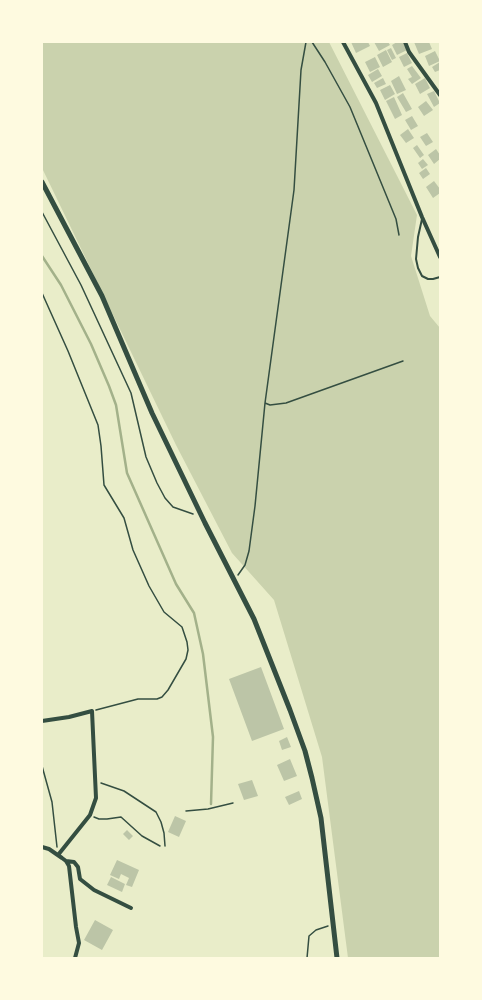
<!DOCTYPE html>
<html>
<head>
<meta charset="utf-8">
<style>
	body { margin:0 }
	#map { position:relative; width:482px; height:1000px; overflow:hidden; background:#e9edc9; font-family:"Work Sans",sans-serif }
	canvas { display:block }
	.frame { position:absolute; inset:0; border:43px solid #fefae0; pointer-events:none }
</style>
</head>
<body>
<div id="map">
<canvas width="482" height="1000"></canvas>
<div class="frame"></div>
</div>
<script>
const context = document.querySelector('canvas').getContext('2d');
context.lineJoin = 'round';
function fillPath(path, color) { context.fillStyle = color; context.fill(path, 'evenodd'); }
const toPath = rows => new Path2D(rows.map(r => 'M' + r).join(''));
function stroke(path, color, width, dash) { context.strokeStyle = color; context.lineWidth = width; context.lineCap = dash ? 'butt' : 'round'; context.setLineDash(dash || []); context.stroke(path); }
const green = toPath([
	[42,42,329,42,417,215,411,256,430,316,440,328,440,958,348,958,322,757,274,600,232,553,176,445,42,168]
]);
const stream = toPath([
	[42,256,61,285,91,344,109,386,116,405,127,473,176,584,194,613,203,654,213,737,211,804]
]);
const building = toPath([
	[351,42,368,42,370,46,356,53],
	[374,42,388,42,390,45,379,51],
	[397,42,403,42,407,50,397,55,392,45],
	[414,42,429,42,432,49,419,54],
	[391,48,396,58,392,60,387,50],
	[386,50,392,62,383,67,377,55],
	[435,51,440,61,429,66,425,56],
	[407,53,412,63,404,67,399,57],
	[375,57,380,67,370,72,365,62],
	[440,62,440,70,435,72,432,67],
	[412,66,421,78,412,84,408,79,412,77,407,69],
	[378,69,382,76,372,82,368,75],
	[399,76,406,90,397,94,391,81],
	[383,78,386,84,377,88,374,83],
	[425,78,430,88,420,94,415,84],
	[390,85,395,94,385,100,380,90],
	[434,91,440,103,434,107,427,94],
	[403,93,412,109,406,112,397,97],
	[394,97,402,115,395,119,386,101],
	[426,101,433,110,424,116,418,107],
	[412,116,418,126,411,130,405,120],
	[408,129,414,138,406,143,400,135],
	[427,133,433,142,426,146,420,137],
	[417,145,424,155,420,158,413,148],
	[436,149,440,155,440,159,434,164,428,155],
	[423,159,428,165,422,169,418,163],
	[426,168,430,174,423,179,419,173],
	[434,181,440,189,440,193,433,198,426,187],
	[261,667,284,729,252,741,229,679],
	[287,737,291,747,282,750,279,741],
	[290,759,297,776,284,781,277,765],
	[252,780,258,796,244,800,238,784],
	[299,791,302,799,289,805,285,797],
	[175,816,186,821,179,837,168,832],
	[127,830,133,836,129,840,123,834],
	[117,860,139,870,132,887,126,885,129,878,121,874,119,879,110,875],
	[111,877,125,884,122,892,107,885],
	[95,920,113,930,102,950,84,940]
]);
const path = toPath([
	[312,42,325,62,350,107,396,219,399,235],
	[42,212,81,285,131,393,146,457,157,483,165,498,173,507,193,514],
	[42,293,68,351,98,425,101,446,104,485,124,518,133,550,149,586,164,612,182,627,187,642,188,650,186,659,168,690,162,697,157,699,138,699,96,710],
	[265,403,270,405,286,403,403,361],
	[238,575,245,565,249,551,255,506,265,403,294,190,301,70,306,42],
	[42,766,52,802,57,847],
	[101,783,124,791,156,812,161,822,164,833,165,846],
	[186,811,208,809,233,803],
	[94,817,99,819,107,819,121,817,142,836,160,846],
	[307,958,309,936,316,930,328,926]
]);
const service = toPath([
	[422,219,418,237,416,259,418,268,422,276,428,279,433,279,440,277]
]);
const minor = toPath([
	[343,42,376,103,422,217,440,257],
	[405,42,409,52,440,95],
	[42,721,69,717,92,711,96,798,90,815,58,855],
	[42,847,49,849,62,858,66,861,69,866,76,927,79,943,75,958],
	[66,861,74,862,78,867,80,879,94,890,131,908]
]);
const tertiary = toPath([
	[42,182,102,296,152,413,205,523,254,619,290,710,305,751,312,778,321,818,337,958]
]);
fillPath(green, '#cad2ad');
stroke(stream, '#a3b18a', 2.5);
fillPath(building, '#bcc5a7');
stroke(path, '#344e41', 1.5);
stroke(service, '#344e41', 2);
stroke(minor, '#344e41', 4);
stroke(tertiary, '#344e41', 5);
</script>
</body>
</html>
